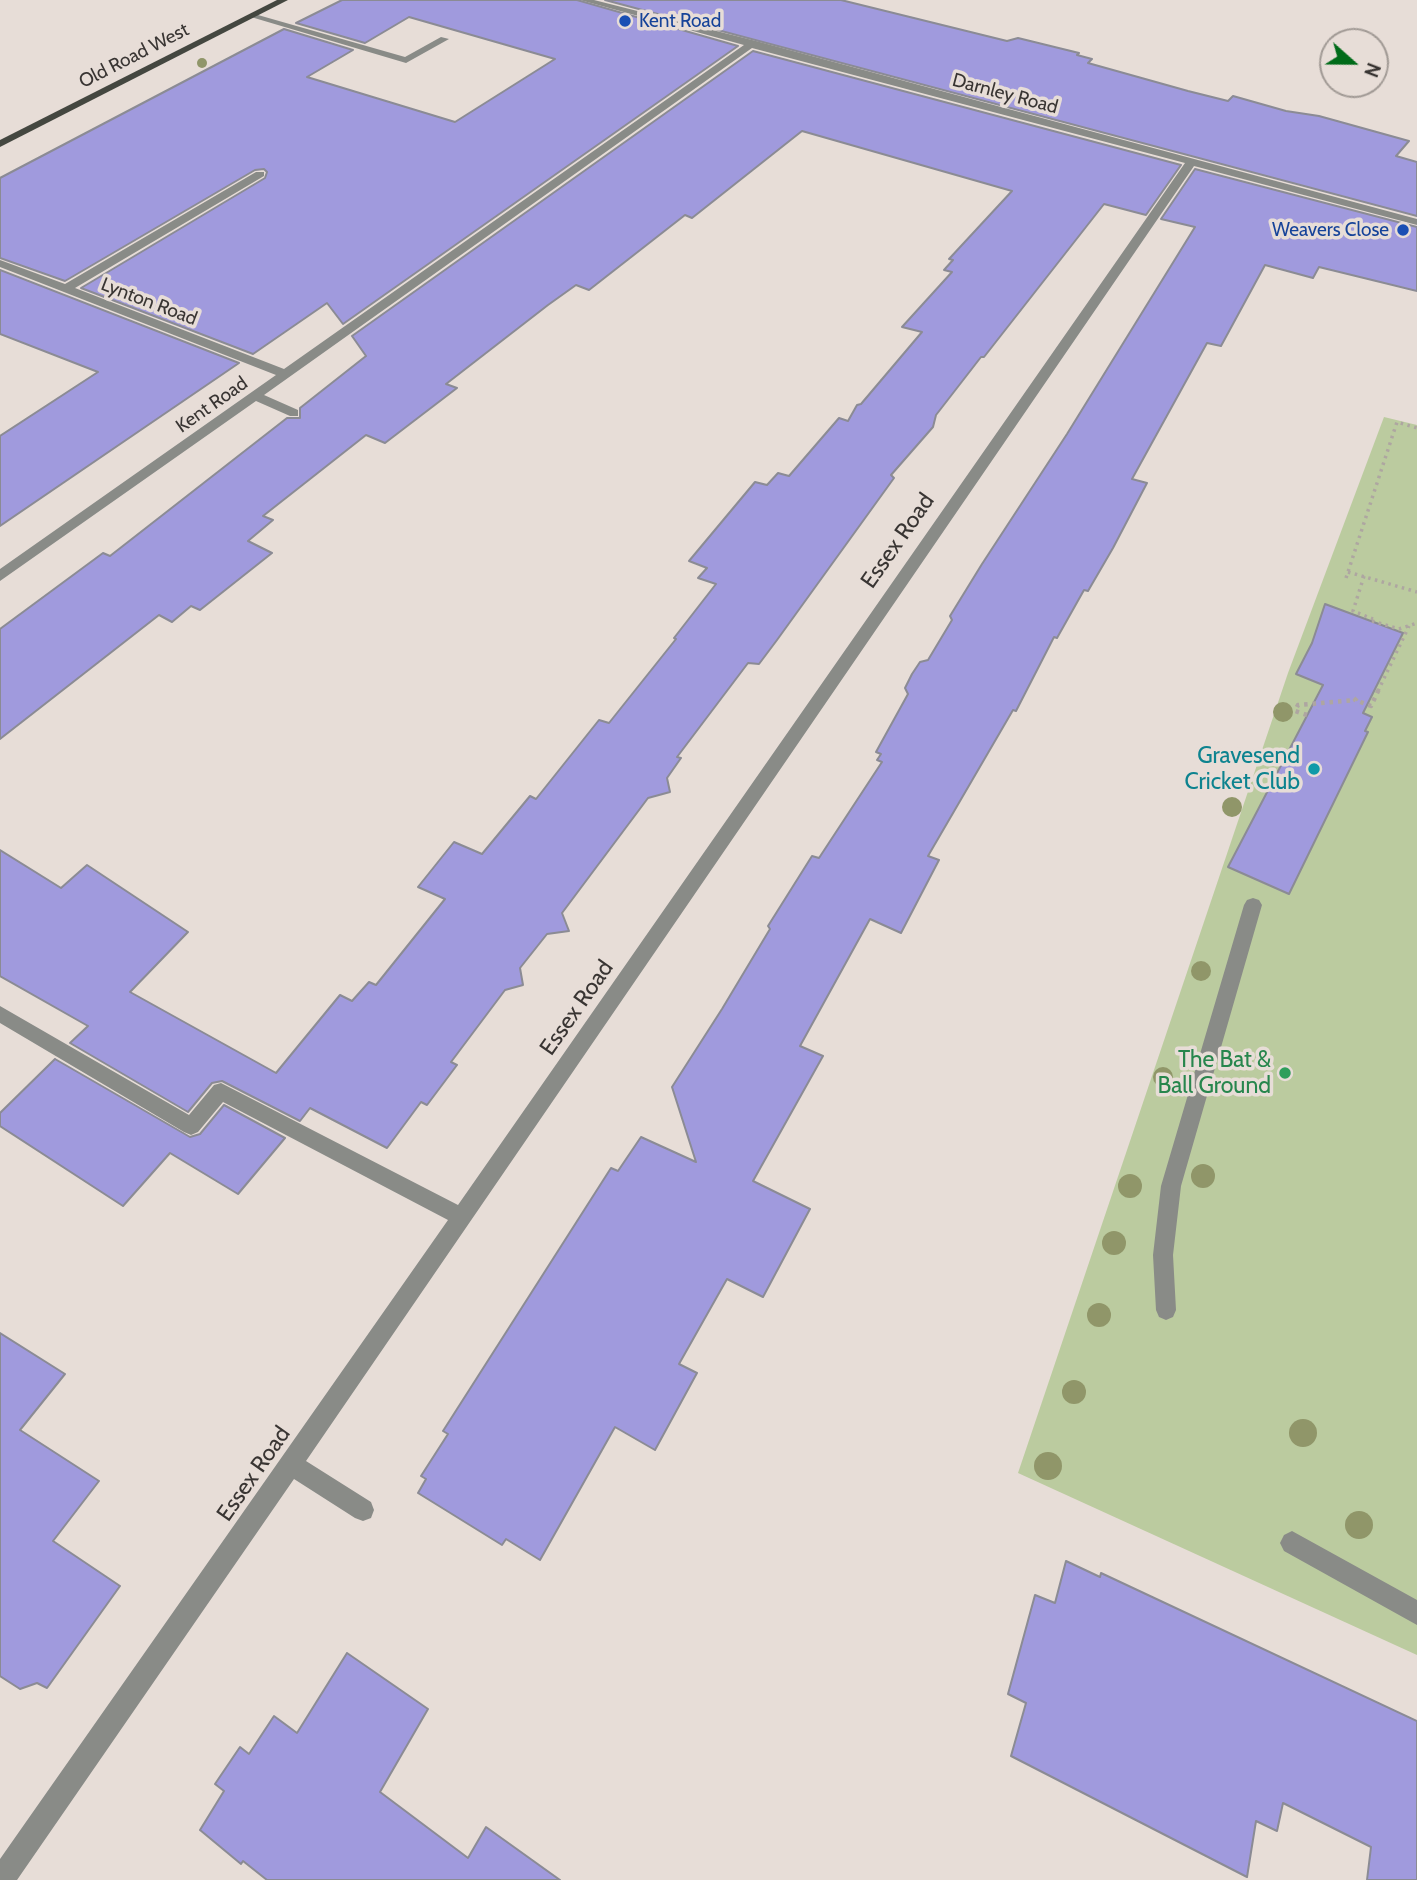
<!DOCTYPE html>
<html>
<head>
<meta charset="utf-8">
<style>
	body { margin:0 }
	#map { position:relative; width:1417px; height:1880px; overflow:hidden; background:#e7ddd7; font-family:Cabin,sans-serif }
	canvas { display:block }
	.north { position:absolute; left:1319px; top:28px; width:70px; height:70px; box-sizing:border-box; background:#e7ddd7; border:2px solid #a19a95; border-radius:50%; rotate:111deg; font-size:19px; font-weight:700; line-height:28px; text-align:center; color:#393533 }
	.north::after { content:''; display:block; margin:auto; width:24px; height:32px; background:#006b19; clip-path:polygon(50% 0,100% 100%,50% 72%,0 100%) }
</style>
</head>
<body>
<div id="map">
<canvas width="1417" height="1880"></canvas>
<div class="north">N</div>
</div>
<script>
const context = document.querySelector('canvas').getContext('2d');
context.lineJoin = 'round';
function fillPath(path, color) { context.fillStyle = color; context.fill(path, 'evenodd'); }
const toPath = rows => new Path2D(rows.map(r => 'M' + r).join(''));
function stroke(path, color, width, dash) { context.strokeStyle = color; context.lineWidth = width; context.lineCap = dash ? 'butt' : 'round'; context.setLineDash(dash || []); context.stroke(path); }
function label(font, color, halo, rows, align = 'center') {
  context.font = font + ' Cabin,sans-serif'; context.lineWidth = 7; context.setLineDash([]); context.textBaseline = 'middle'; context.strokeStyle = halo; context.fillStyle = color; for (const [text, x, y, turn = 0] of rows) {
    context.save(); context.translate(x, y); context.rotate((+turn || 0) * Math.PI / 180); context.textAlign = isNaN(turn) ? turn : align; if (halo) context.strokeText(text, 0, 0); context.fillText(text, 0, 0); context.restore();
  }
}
const green = toPath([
	[1384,417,1417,425,1417,1655,1018,1473,1288,673]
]);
const building = toPath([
	[342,0,577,0,738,46,343,324,327,303,253,354,81,288,265,178,267,172,264,169,255,170,65,281,0,258,0,178,284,29,353,50,307,77,455,122,555,59,409,17,365,43,296,23,342,0],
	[605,0,841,0,1007,41,1018,38,1079,53,1077,55,1092,59,1088,63,1188,91,1228,101,1233,96,1286,111,1319,116,1409,141,1396,156,1417,162,1417,216,605,0],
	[753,51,1181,165,1146,215,1104,204,984,357,981,357,936,415,933,427,891,475,894,478,777,640,759,664,748,663,677,757,681,758,667,778,670,792,648,798,562,913,569,931,547,934,520,968,523,985,505,990,451,1062,457,1065,427,1105,421,1102,387,1148,310,1108,300,1121,222,1081,212,1083,188,1112,70,1043,88,1026,0,976,0,850,61,888,87,865,188,932,130,992,276,1073,340,995,352,1001,369,982,376,985,445,899,418,887,454,842,482,854,530,796,536,799,599,720,609,723,676,639,674,638,716,584,698,578,707,568,689,561,755,482,767,485,778,473,789,476,839,418,848,421,857,405,861,404,922,332,902,327,952,272,944,270,953,260,949,259,1012,191,802,131,692,218,685,215,589,290,576,285,548,305,446,384,457,388,385,443,366,435,263,516,273,520,248,541,272,553,200,610,191,606,172,622,159,615,0,739,0,629,103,553,110,556,287,418,300,418,300,408,366,356,352,336,753,51],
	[1195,169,1417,227,1417,291,1319,267,1313,278,1265,265,1221,346,1207,343,1132,479,1147,483,1113,548,1088,591,1084,590,1057,638,1054,637,1016,711,1013,710,928,856,939,860,901,933,870,919,800,1046,823,1056,753,1181,810,1209,763,1297,727,1279,679,1364,697,1373,655,1450,615,1427,540,1560,506,1539,502,1545,418,1493,426,1479,421,1476,448,1434,443,1431,611,1168,618,1171,641,1137,696,1162,672,1087,722,1009,770,929,768,926,812,856,819,858,882,762,877,760,881,754,876,752,908,694,905,688,912,674,920,662,928,660,952,620,950,616,982,564,1067,434,1195,227,1161,219,1195,169],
	[0,270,239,363,0,526,0,436,98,372,0,334,0,270],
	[1325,604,1403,633,1363,713,1372,717,1365,731,1368,732,1289,894,1228,867,1323,685,1296,674,1312,643,1325,604],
	[55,1059,190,1137,200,1134,224,1105,285,1138,238,1194,170,1153,123,1206,0,1126,0,1113,55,1059],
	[0,1333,65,1374,20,1430,99,1481,53,1541,120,1586,47,1688,37,1683,20,1689,0,1676,0,1333],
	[1066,1561,1100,1577,1101,1573,1417,1721,1417,1880,1367,1880,1371,1847,1283,1803,1277,1831,1256,1821,1247,1877,1011,1756,1026,1703,1008,1694,1035,1595,1055,1603,1066,1561],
	[347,1653,428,1709,380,1792,468,1858,486,1827,560,1880,267,1880,243,1861,241,1864,200,1830,224,1791,215,1784,240,1747,249,1754,274,1716,297,1733,347,1653]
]);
const pathFar1 = toPath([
	[1348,572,1417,592],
	[1364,576,1353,611,1373,619],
	[1346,578,1397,422,1417,428],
	[1372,621,1399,629,1417,623],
	[1378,691,1409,626]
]);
const path = toPath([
	[1357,698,1355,700,1371,706,1379,689],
	[1307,715,1295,711,1298,705,1355,700]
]);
const minor = toPath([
	[580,0,594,0,756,41,1417,219,1417,225,1194,166,306,1461,371,1502,374,1510,371,1518,363,1521,355,1518,294,1479,17,1880,0,1880,0,1859,448,1220,223,1102,198,1132,191,1135,184,1132,0,1023,0,1006,189,1115,214,1085,221,1083,458,1205,1185,163,752,48,264,395,298,410,298,416,290,416,256,401,0,581,0,569,276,375,0,267,0,260,65,284,256,172,264,172,264,176,75,288,284,369,744,45,580,0],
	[251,13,405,57,441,37,449,39,406,63,251,17,251,13],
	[1253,898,1259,900,1262,905,1181,1186,1173,1255,1176,1310,1173,1317,1166,1320,1159,1317,1156,1310,1153,1255,1161,1186,1244,905,1247,900,1253,898],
	[1292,1531,1417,1600,1417,1625,1284,1551,1280,1543,1284,1535,1292,1531]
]);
const major = toPath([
	[277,0,288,0,0,147,0,140,277,0]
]);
const trees = [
	[202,63,5],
	[1283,712,10],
	[1232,807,10],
	[1201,971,10],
	[1163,1077,10],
	[1203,1176,12],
	[1130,1186,12],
	[1114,1243,12],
	[1099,1315,12],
	[1074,1392,12],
	[1303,1433,14],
	[1048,1466,14],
	[1359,1525,14]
];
const markers = [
	[625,21,7,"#1a4fb4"],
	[1403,230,7,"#1a4fb4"],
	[1314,769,7,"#0f9aa8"],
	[1285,1073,7,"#2e9e5b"]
];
const farTransitnames = [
	["Kent Road",639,21],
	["Weavers Close",1389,230,"right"]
];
const farStreetnames = [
	["Old Road West",134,56,-27],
	["Darnley Road",1005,94,15],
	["Lynton Road",149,302,21],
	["Kent Road",212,405,-35]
];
const streetNames = [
	["Essex Road",898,541,-55],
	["Essex Road",577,1008,-55],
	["Essex Road",254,1474,-55]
];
const cultureNames = [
	["Gravesend",1300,756],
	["Cricket Club",1300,782]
];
const leisureNames = [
	["The Bat &",1271,1060],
	["Ball Ground",1271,1086]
];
fillPath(green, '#bbcb9f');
fillPath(building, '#a09add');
stroke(building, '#8b8b94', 2);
stroke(pathFar1, '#aea6a1', 3.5, [2.5, 4.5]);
stroke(path, '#aea6a1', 4.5, [3.5, 5]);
fillPath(minor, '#898b87');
fillPath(major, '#444740');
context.fillStyle = '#909669';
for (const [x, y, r] of trees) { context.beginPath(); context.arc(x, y, r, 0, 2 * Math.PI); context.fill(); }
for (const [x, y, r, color] of markers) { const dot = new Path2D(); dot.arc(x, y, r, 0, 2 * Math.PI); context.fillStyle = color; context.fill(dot); stroke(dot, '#e7ddd7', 2.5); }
label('19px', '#164399', '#e7ddd7', farTransitnames, 'left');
label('19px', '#393533', '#e7ddd7', farStreetnames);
label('23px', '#393533', '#e7ddd7', streetNames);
label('23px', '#0d838f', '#e7ddd7', cultureNames, 'right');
label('23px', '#27864d', '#e7ddd7', leisureNames, 'right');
</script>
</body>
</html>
